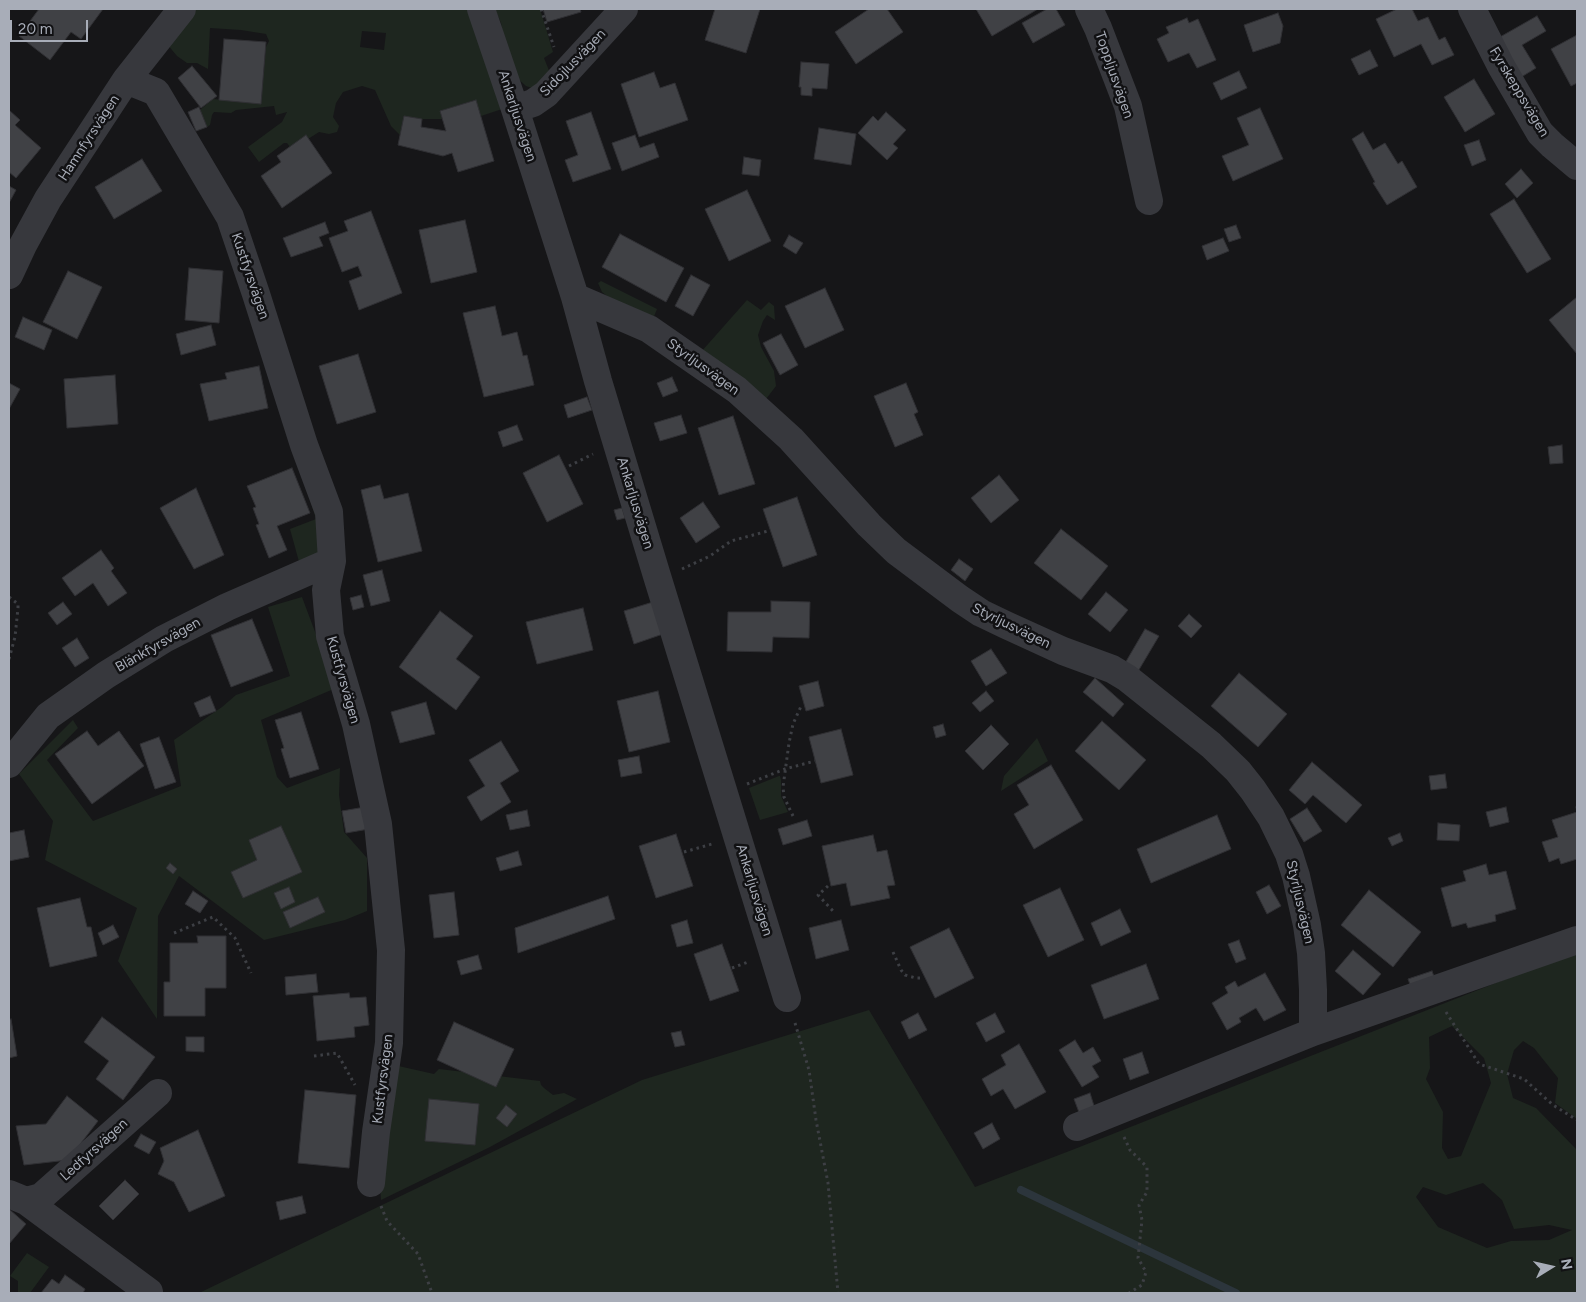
<!DOCTYPE html>
<html>
<head>
<meta charset="utf-8">
<style>
	body { margin:0 }
	#map { position:relative; width:1586px; height:1302px; overflow:hidden; background:#161618; font-family:Figtree,sans-serif }
	canvas { display:block }
	.frame { position:absolute; inset:0; border:10px solid #a8adb8; pointer-events:none }
	.north { position:absolute; left:1526px; top:1242px; width:50px; height:50px; -webkit-text-stroke:4px #111113; paint-order:stroke; rotate:80deg; font-size:14px; font-weight:700; line-height:20px; text-align:center; color:#a8adb8 }
	.north::after { content:''; display:block; margin:auto; width:18px; height:22px; background:#a8adb8; clip-path:polygon(50% 0,100% 100%,50% 72%,0 100%) }
	.scale { position:absolute; left:10px; top:20px; width:78px; height:22px; box-sizing:border-box; border:2px solid #a8adb8; border-top:0; padding-left:6px; font-size:15px; line-height:18px; white-space:nowrap; color:#a8adb8; -webkit-text-stroke:4px #111113; paint-order:stroke }
</style>
</head>
<body>
<div id="map">
<canvas width="1586" height="1302"></canvas>
<div class="frame"></div>
<div class="north">N</div>
<div class="scale">20 m</div>
</div>
<script>
const context = document.querySelector('canvas').getContext('2d');
context.lineJoin = 'round';
function fillPath(path, color) { context.fillStyle = color; context.fill(path, 'evenodd'); }
const toPath = rows => new Path2D(rows.map(r => 'M' + r).join(''));
function stroke(path, color, width, dash) { context.strokeStyle = color; context.lineWidth = width; context.lineCap = dash ? 'butt' : 'round'; context.setLineDash(dash || []); context.stroke(path); }
function label(font, color, halo, rows, align = 'center') {
  context.font = font + ' Figtree,sans-serif'; context.lineWidth = 5; context.setLineDash([]); context.textBaseline = 'middle'; context.strokeStyle = halo; context.fillStyle = color; for (const [text, x, y, turn = 0] of rows) {
    context.save(); context.translate(x, y); context.rotate((+turn || 0) * Math.PI / 180); context.textAlign = isNaN(turn) ? turn : align; if (halo) context.strokeText(text, 0, 0); context.fillText(text, 0, 0); context.restore();
  }
}
const green = toPath([
	[196,9,474,9,502,109,481,116,475,100,440,111,442,119,422,119,404,116,400,135,391,126,375,90,362,86,343,92,336,103,333,117,339,126,337,132,329,134,319,132,308,139,305,136,290,147,287,143,284,143,259,162,248,147,282,122,287,112,276,115,274,106,236,110,231,113,214,112,212,115,210,125,207,127,200,110,213,99,261,103,266,47,269,41,266,34,241,30,210,28,208,69,197,63,187,63,177,56,167,44],
	[362,31,386,33,384,50,360,47],
	[495,9,540,9,553,52,544,58,552,78,532,88,526,86,515,76,503,35,501,23],
	[601,281,657,309,653,319,609,298,602,292,598,283],
	[747,300,761,310,769,302,774,306,775,320,767,315,763,321,758,335,761,347,774,371,776,386,763,403,701,352],
	[293,424,325,533,325,541,320,550,301,569,290,529,316,519,287,426],
	[302,597,336,688,261,720,277,777,287,788,340,768,339,795,344,832,367,858,367,911,345,920,264,940,179,876,158,916,157,1019,118,961,137,908,45,860,53,821,19,774,73,720,78,728,47,760,93,821,181,786,174,740,222,707,236,695,290,676,268,607],
	[1037,738,1048,761,1001,791,1004,776],
	[779,776,780,776,781,780,781,796,788,812,760,820,749,788],
	[1577,951,1577,1119,1555,1103,1558,1078,1534,1048,1523,1041,1514,1050,1507,1074,1513,1098,1536,1108,1577,1150,1577,1293,199,1293,642,1080,869,1010,975,1187,1072,1150],
	[1452,1026,1484,1058,1491,1083,1461,1156,1448,1159,1442,1148,1443,1112,1426,1079,1430,1068,1429,1037],
	[1483,1183,1502,1200,1514,1229,1549,1225,1572,1230,1549,1240,1511,1241,1487,1248,1438,1227,1416,1197,1423,1187,1446,1195],
	[394,1065,434,1074,439,1069,540,1081,541,1085,544,1088,553,1095,564,1093,577,1099,490,1147,381,1200,380,1186],
	[27,1253,49,1267,30,1293,18,1293,18,1281,10,1276]
]);
const stream = toPath([
	[1021,1190,1236,1293]
]);
const building = toPath([
	[39,9,103,9,81,39,71,32,50,60,19,36,39,9],
	[543,9,580,9,581,12,547,22,543,9],
	[715,9,760,9,746,53,705,40,715,9],
	[869,9,887,9,903,32,856,64,835,32,869,9],
	[976,9,1038,9,992,36,976,9],
	[1047,9,1056,9,1065,25,1033,43,1022,23,1047,9],
	[1397,9,1412,9,1418,21,1428,17,1439,40,1445,37,1454,55,1432,65,1421,44,1394,57,1376,19,1397,9],
	[1278,13,1283,26,1280,43,1253,52,1244,25,1278,13],
	[1537,16,1546,31,1522,45,1536,68,1518,79,1500,37,1537,16],
	[1187,18,1189,23,1198,19,1216,60,1197,68,1189,53,1168,62,1157,39,1169,33,1166,27,1187,18],
	[1577,35,1577,83,1571,86,1551,49,1577,35],
	[224,39,266,42,261,104,219,100,224,39],
	[1370,50,1378,66,1359,75,1351,59,1370,50],
	[801,62,829,64,827,89,812,88,812,96,801,95,801,87,799,87,801,62],
	[192,66,217,96,201,108,178,78,192,66],
	[1239,71,1247,88,1221,100,1213,83,1239,71],
	[654,72,660,88,675,83,688,120,639,137,621,84,654,72],
	[1474,79,1495,114,1465,132,1444,97,1474,79],
	[476,100,494,161,458,172,452,153,443,156,398,145,404,116,422,119,421,127,446,131,440,111,476,100],
	[199,107,207,127,196,131,188,112,199,107],
	[1260,108,1283,159,1233,181,1222,156,1249,145,1237,118,1260,108],
	[9,110,20,120,15,125,41,148,16,178,9,172,9,110],
	[591,112,611,169,573,182,565,160,578,155,566,121,591,112],
	[886,112,906,130,893,144,898,148,887,160,858,133,873,116,878,121,886,112],
	[819,128,856,134,851,165,814,159,819,128],
	[1363,132,1373,150,1385,143,1398,164,1402,161,1417,187,1387,205,1373,183,1375,182,1352,139,1363,132],
	[306,135,332,173,282,208,261,176,281,162,277,156,306,135],
	[635,135,640,148,654,143,659,157,622,171,612,143,635,135],
	[1479,140,1486,160,1472,166,1464,145,1479,140],
	[744,157,761,160,759,176,742,174,744,157],
	[142,159,162,191,114,219,95,187,142,159],
	[1521,169,1533,183,1517,198,1505,184,1521,169],
	[9,186,16,190,9,203,9,186],
	[747,190,771,241,729,261,705,209,747,190],
	[1514,199,1551,259,1527,273,1490,214,1514,199],
	[371,211,402,293,359,310,349,281,362,276,358,266,342,272,329,238,348,231,344,221,371,211],
	[465,220,477,272,431,283,419,230,465,220],
	[325,222,329,233,319,237,323,246,291,257,283,238,325,222],
	[1236,225,1241,238,1229,242,1224,229,1236,225],
	[620,234,684,268,666,302,602,267,620,234],
	[789,235,803,243,796,254,783,246,789,235],
	[1223,238,1229,251,1207,260,1202,246,1223,238],
	[189,268,223,271,219,323,185,320,189,268],
	[68,271,102,287,77,339,43,322,68,271],
	[691,275,710,285,693,316,675,306,691,275],
	[825,288,844,330,805,348,785,306,825,288],
	[1577,297,1577,354,1549,320,1577,297],
	[495,306,502,336,517,332,523,356,527,355,534,385,484,397,463,313,495,306],
	[23,317,52,330,44,350,15,337,23,317],
	[211,325,216,345,181,355,176,334,211,325],
	[781,334,798,365,780,375,763,343,781,334],
	[358,354,376,412,337,424,319,366,358,354],
	[259,366,268,408,209,421,200,384,227,379,225,373,259,366],
	[115,375,118,424,67,428,64,379,115,375],
	[672,377,678,391,663,397,657,383,672,377],
	[9,383,20,389,9,409,9,383],
	[906,383,918,412,914,414,923,435,895,447,874,396,906,383],
	[587,397,592,410,568,418,564,405,587,397],
	[681,415,687,433,660,441,654,423,681,415],
	[733,416,755,484,719,495,698,428,733,416],
	[517,425,523,440,503,447,498,432,517,425],
	[1562,445,1563,463,1550,464,1548,447,1562,445],
	[559,455,583,504,547,522,523,473,559,455],
	[292,468,310,513,277,526,287,550,269,558,256,525,259,524,253,508,256,507,247,486,292,468],
	[999,475,1019,500,991,523,971,498,999,475],
	[380,485,384,499,408,493,422,551,378,562,361,490,380,485],
	[196,488,224,555,194,569,160,508,196,488],
	[797,497,817,555,783,567,763,509,797,497],
	[703,502,720,527,696,543,680,518,703,502],
	[622,508,625,518,617,520,614,510,622,508],
	[1061,529,1108,566,1081,600,1034,563,1061,529],
	[101,550,114,568,111,571,127,593,108,606,93,583,75,596,62,578,101,550],
	[959,559,973,569,965,581,951,570,959,559],
	[382,570,390,601,371,606,363,575,382,570],
	[1106,592,1128,610,1110,632,1088,614,1106,592],
	[361,595,364,607,353,610,350,598,361,595],
	[771,601,810,602,809,638,773,637,772,652,727,651,728,612,771,612,771,601],
	[63,602,72,614,57,625,48,613,63,602],
	[653,602,663,634,634,644,624,611,653,602],
	[583,608,593,650,537,664,526,622,583,608],
	[440,611,473,636,456,659,480,677,456,710,399,667,440,611],
	[1189,614,1202,626,1191,638,1178,626,1189,614],
	[252,619,273,671,231,687,211,635,252,619],
	[1145,629,1159,636,1137,673,1124,665,1145,629],
	[77,638,89,658,75,667,62,648,77,638],
	[991,649,1007,673,986,686,971,661,991,649],
	[1239,673,1287,714,1258,747,1211,706,1239,673],
	[1095,678,1124,704,1113,717,1083,692,1095,678],
	[818,681,824,706,806,711,799,686,818,681],
	[658,691,670,742,629,752,617,701,658,691],
	[986,691,994,701,980,712,972,703,986,691],
	[210,696,216,711,200,717,194,703,210,696],
	[426,702,435,734,400,743,391,712,426,702],
	[301,712,319,769,290,778,281,749,284,748,275,720,301,712],
	[1102,721,1146,760,1119,790,1075,751,1102,721],
	[943,724,946,735,936,738,933,727,943,724],
	[991,725,1009,744,983,770,965,751,991,725],
	[841,729,853,775,821,783,809,737,841,729],
	[87,731,98,746,119,731,144,766,92,804,55,754,87,731],
	[159,737,176,782,155,789,140,744,159,737],
	[501,741,519,771,500,783,511,802,481,821,467,797,485,786,469,760,501,741],
	[639,756,642,773,621,777,618,760,639,756],
	[1312,762,1362,805,1346,823,1313,795,1305,804,1289,790,1312,762],
	[1051,765,1083,820,1034,849,1014,814,1029,805,1017,785,1051,765],
	[1445,774,1447,788,1431,790,1429,776,1445,774],
	[365,807,369,829,346,833,342,811,365,807],
	[1506,807,1509,822,1490,827,1486,812,1506,807],
	[1576,807,1577,807,1577,859,1561,864,1559,858,1549,862,1542,842,1558,837,1552,820,1577,812,1576,807],
	[1307,808,1322,831,1304,842,1290,819,1307,808],
	[527,810,530,826,510,830,506,815,527,810],
	[1217,815,1231,849,1151,883,1137,849,1217,815],
	[807,820,812,836,783,845,778,829,807,820],
	[1438,823,1460,825,1459,841,1437,840,1438,823],
	[281,826,302,872,243,898,231,872,257,860,249,840,281,826],
	[24,830,29,857,9,861,9,833,24,830],
	[1400,833,1403,841,1392,846,1388,838,1400,833],
	[676,834,693,886,656,898,639,846,676,834],
	[873,835,877,852,887,850,895,885,887,886,890,898,851,906,846,883,831,886,822,846,873,835],
	[518,851,522,865,500,871,496,858,518,851],
	[170,863,177,869,173,874,166,868,170,863],
	[1486,864,1489,875,1506,871,1516,909,1495,915,1496,921,1468,928,1466,923,1452,927,1441,888,1466,881,1463,871,1486,864],
	[1269,885,1281,906,1267,914,1256,892,1269,885],
	[289,887,295,902,281,909,274,893,289,887],
	[1060,888,1084,940,1048,957,1023,905,1060,888],
	[1369,890,1421,932,1393,967,1341,925,1369,890],
	[193,891,208,901,200,913,185,904,193,891],
	[454,892,459,935,434,938,429,895,454,892],
	[608,896,615,919,518,953,515,928,608,896],
	[318,897,325,912,290,928,283,912,318,897],
	[80,898,87,927,91,927,97,956,50,967,37,908,80,898],
	[1120,909,1131,932,1101,946,1091,923,1120,909],
	[687,920,693,943,677,947,671,925,687,920],
	[841,920,849,950,816,959,809,928,841,920],
	[113,925,119,937,103,945,98,933,113,925],
	[949,928,974,978,935,998,910,947,949,928],
	[197,936,226,936,226,988,205,988,205,1016,164,1016,164,982,170,982,170,943,198,943,197,936],
	[1239,940,1246,959,1236,963,1228,944,1239,940],
	[722,944,739,991,710,1001,694,954,722,944],
	[1353,950,1381,974,1363,995,1335,971,1353,950],
	[478,955,482,969,461,975,457,961,478,955],
	[1146,964,1159,999,1104,1019,1091,985,1146,964],
	[1432,971,1436,982,1412,990,1408,979,1432,971],
	[1265,973,1286,1010,1264,1021,1256,1008,1239,1018,1241,1022,1227,1030,1212,1003,1228,993,1225,987,1235,981,1238,987,1265,973],
	[316,974,318,992,286,995,285,977,316,974],
	[349,993,350,998,366,997,369,1025,354,1027,355,1037,317,1041,313,996,349,993],
	[918,1013,927,1030,909,1039,901,1022,918,1013],
	[995,1013,1005,1032,986,1042,976,1023,995,1013],
	[102,1017,155,1057,123,1100,96,1079,109,1061,84,1042,102,1017],
	[11,1019,17,1056,9,1058,9,1020,11,1019],
	[454,1022,514,1049,496,1087,437,1060,454,1022],
	[681,1031,685,1045,675,1047,671,1033,681,1031],
	[186,1037,204,1037,204,1052,186,1051,186,1037],
	[1075,1040,1083,1053,1093,1047,1101,1061,1092,1066,1099,1077,1082,1087,1059,1050,1075,1040],
	[1019,1044,1046,1092,1015,1109,1003,1089,991,1096,982,1079,1006,1065,1001,1055,1019,1044],
	[1142,1052,1149,1073,1130,1080,1123,1059,1142,1052],
	[305,1090,356,1095,349,1168,298,1163,305,1090],
	[1090,1093,1095,1109,1080,1115,1074,1099,1090,1093],
	[67,1096,98,1121,68,1160,24,1165,16,1126,46,1124,67,1096],
	[429,1099,479,1104,475,1145,425,1141,429,1099],
	[506,1105,517,1114,507,1127,496,1118,506,1105],
	[992,1123,1000,1139,983,1149,974,1133,992,1123],
	[198,1130,225,1196,189,1212,174,1182,158,1174,164,1161,160,1148,198,1130],
	[141,1134,156,1142,149,1154,134,1146,141,1134],
	[125,1180,139,1194,113,1220,99,1206,125,1180],
	[302,1196,306,1213,280,1220,276,1202,302,1196],
	[9,1209,26,1224,9,1244,9,1209],
	[65,1275,85,1289,83,1293,41,1293,52,1279,59,1284,65,1275]
]);
const path = toPath([
	[541,9,554,47],
	[569,466,593,454],
	[682,569,710,556,731,541,768,531],
	[9,597,18,604,18,608,15,637,9,659],
	[747,784,785,769,815,761],
	[793,816,784,797,783,787,789,743,793,724,802,704],
	[684,852,712,844],
	[828,886,818,895,834,912],
	[174,933,213,917,235,938,251,973],
	[893,952,901,970,905,975,916,978,922,978],
	[732,968,748,962],
	[1446,1012,1479,1064,1524,1079,1553,1105,1577,1120],
	[795,1023,809,1070,816,1120,828,1183,838,1293],
	[314,1056,337,1053,355,1085],
	[1124,1137,1130,1150,1147,1167,1147,1192,1139,1205,1142,1220,1138,1258,1146,1272,1142,1285,1129,1293],
	[381,1206,387,1221,418,1254,432,1293]
]);
const street = toPath([
	[481,9,515,109,575,297,598,381,657,576,787,998],
	[1089,9,1098,28,1128,106,1149,201],
	[1472,9,1501,66,1540,133,1552,145,1577,166],
	[126,80,156,92,230,217,256,294,304,445,329,512,332,561,326,590,330,636,356,724,378,824,391,950,389,1043,376,1132,371,1183],
	[515,109,533,103,546,94,624,9],
	[9,275,23,245,48,199,126,80,182,9],
	[575,297,649,329,737,390,791,439,869,525,896,551,960,599,981,613,1006,625,1063,651,1112,669,1127,678,1211,745,1238,771,1253,790,1271,817,1289,854,1296,876,1307,925,1311,953,1313,990,1313,1032],
	[9,764,48,716,106,675,164,639,227,607,332,561],
	[1077,1127,1313,1032,1577,940],
	[9,1194,26,1201,41,1197,158,1093],
	[26,1201,149,1292]
]);
const streetNames = [
	["Sidojlusvägen",573,63,-46],
	["Toppljusvägen",1114,75,71],
	["Fyrskeppsvägen",1519,92,59],
	["Ankarljusvägen",517,116,72],
	["Hamnfyrsvägen",89,138,-57],
	["Kustfyrsvägen",250,276,71],
	["Styrljusvägen",703,367,36],
	["Ankarljusvägen",635,503,73],
	["Styrljusvägen",1011,626,26],
	["Blänkfyrsvägen",158,645,-30],
	["Kustfyrsvägen",343,680,74],
	["Ankarljusvägen",754,890,73],
	["Styrljusvägen",1300,902,77],
	["Kustfyrsvägen",383,1079,-83],
	["Ledfyrsvägen",94,1150,-42]
];
fillPath(green, '#1e261f');
stroke(stream, '#2c353c', 8);
fillPath(building, '#404145');
stroke(building, '#303034', 1);
stroke(path, '#3d3f44', 3, [2.5, 4]);
stroke(street, '#37383d', 28);
label('14px', '#a8adb8', '#111113', streetNames);
</script>
</body>
</html>
